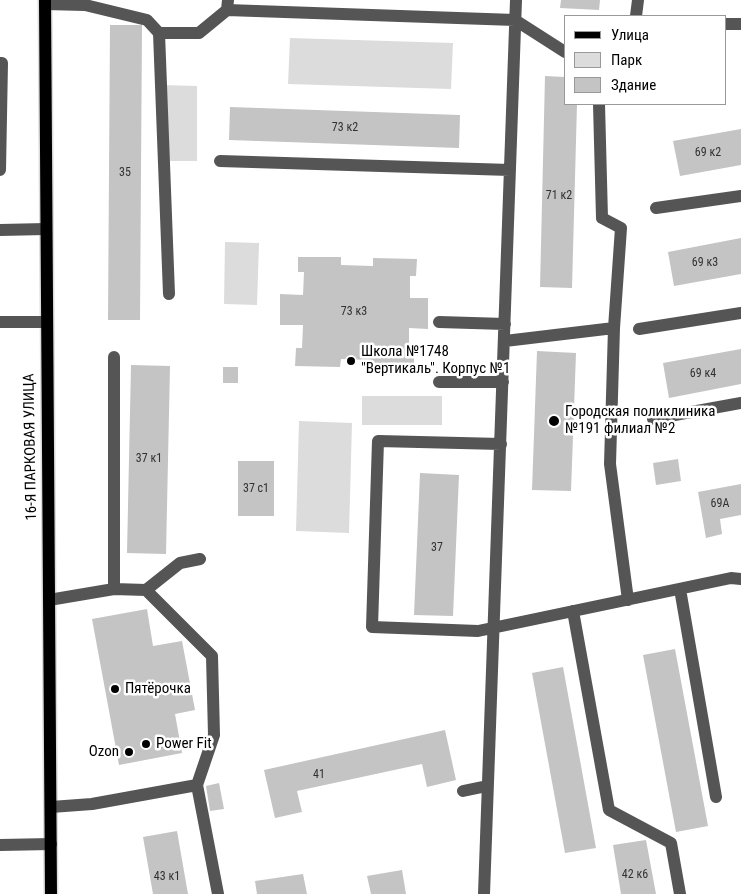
<!DOCTYPE html>
<html>
<head>
<meta charset="utf-8">
<style>
	body { margin:0 }
	#map { position:relative; width:741px; height:894px; overflow:hidden; background:#fff; font-family:"Roboto Condensed",sans-serif }
	canvas { display:block }
	.legend { position:absolute; left:564px; top:15px; width:162px; height:90px; box-sizing:border-box; background:#fff; border:1px solid #999; margin:0; padding:6px 9px; list-style:none; font-size:15px; color:#000 }
	.legend li { display:flex; align-items:center; gap:10px; height:25px }
	.legend b { width:25px; border:1px solid #999 }
</style>
</head>
<body>
<div id="map">
<canvas width="741" height="894"></canvas>
<ul class="legend">
<li><b style="height:6px;background:#000"></b>Улица</li>
<li><b style="height:14px;background:#dcdcdc"></b>Парк</li>
<li><b style="height:14px;background:#c4c4c4"></b>Здание</li>
</ul>
</div>
<script>
const context = document.querySelector('canvas').getContext('2d');
context.lineJoin = 'round';
function fillPath(path, color) { context.fillStyle = color; context.fill(path, 'evenodd'); }
const toPath = rows => new Path2D(rows.map(r => 'M' + r).join(''));
function stroke(path, color, width, dash) { context.strokeStyle = color; context.lineWidth = width; context.lineCap = dash ? 'butt' : 'round'; context.setLineDash(dash || []); context.stroke(path); }
function label(font, color, halo, rows, align = 'center') {
  context.font = font + ' "Roboto Condensed",sans-serif'; context.lineWidth = 5; context.setLineDash([]); context.textBaseline = 'middle'; context.strokeStyle = halo; context.fillStyle = color; for (const [text, x, y, turn = 0] of rows) {
    context.save(); context.translate(x, y); context.rotate((+turn || 0) * Math.PI / 180); context.textAlign = isNaN(turn) ? turn : align; if (halo) context.strokeText(text, 0, 0); context.fillText(text, 0, 0); context.restore();
  }
}
const green = toPath([
	[290,38,453,43,451,89,288,84],
	[161,85,197,86,197,161,164,161],
	[225,242,259,243,257,305,224,304],
	[362,396,442,396,442,425,362,425],
	[299,421,352,423,349,533,296,531]
]);
const building = toPath([
	[561,0,600,0,599,10,560,8],
	[110,25,142,25,140,320,108,320],
	[545,76,565,77,565,104,577,104,572,288,540,287],
	[230,107,460,115,459,148,229,140],
	[741,129,741,165,680,176,673,141],
	[741,238,741,274,674,286,668,252],
	[298,257,341,257,341,265,373,266,373,258,417,259,416,276,410,276,410,298,428,298,428,329,409,328,409,352,414,352,414,369,370,368,370,360,341,359,340,367,295,366,296,348,302,348,303,325,280,325,280,294,303,295,304,272,298,272],
	[741,349,741,384,669,398,663,363],
	[537,351,576,353,571,491,532,490],
	[131,365,170,366,166,554,127,553],
	[223,367,238,367,238,383,223,383],
	[678,459,681,481,656,485,653,463],
	[238,461,274,461,274,516,238,516],
	[420,473,459,475,453,616,414,615],
	[741,484,741,515,720,519,722,534,706,538,698,492],
	[147,609,153,646,182,641,195,710,175,714,182,753,119,765,92,619],
	[675,649,708,826,676,832,643,655],
	[563,667,596,848,565,853,532,673],
	[445,730,456,780,427,787,422,764,297,791,302,812,275,818,264,770],
	[219,783,224,809,210,811,206,786],
	[177,831,188,894,153,894,143,837],
	[646,840,656,894,621,894,613,845],
	[402,870,406,894,371,894,367,876],
	[303,874,307,894,257,894,255,881]
]);
const minor = toPath([
	[228,0,227,10,515,20,565,52],
	[45,4,85,5,147,20,159,33,199,33,227,10],
	[636,16,638,0],
	[725,24,741,24],
	[159,33,169,294],
	[0,63,2,63,0,170],
	[599,104,602,218,621,228,614,328],
	[220,161,510,170],
	[656,208,741,196],
	[0,230,46,229],
	[0,322,47,322],
	[439,322,505,324],
	[639,329,741,313],
	[505,341,614,328,610,464,628,600],
	[439,382,503,382],
	[653,419,741,403],
	[501,444,378,441,372,627,478,631,731,578,741,579],
	[114,589,114,357],
	[680,589,716,797],
	[146,590,212,656,214,735,197,785],
	[49,600,114,589,146,590,180,563,200,559],
	[573,611,609,810,671,843,680,894],
	[463,791,487,786],
	[51,807,92,804,197,785,218,894],
	[0,845,51,844],
	[484,894,516,0]
]);
const major = toPath([
	[45,0,51,894]
]);
const markers = [
	[351,361,5,"#000"],
	[554,421,6,"#000"],
	[115,689,5,"#000"],
	[146,744,5,"#000"],
	[129,752,5,"#000"]
];
const numberNames = [
	["73 к2",345,128],
	["69 к2",708,153],
	["35",125,173],
	["71 к2",559,196],
	["69 к3",705,263],
	["73 к3",354,312],
	["69 к4",703,374],
	["37 к1",149,459],
	["37 с1",256,489],
	["69А",720,504],
	["37",437,548],
	["41",319,775],
	["42 к6",635,875],
	["43 к1",167,877]
];
const poiNames = [
	["Школа №1748",361,352],
	["\"Вертикаль\". Корпус №1",361,369],
	["Городская поликлиника",565,412],
	["№191 филиал №2",565,429],
	["Пятёрочка",125,689],
	["Power Fit",156,744],
	["Ozon",119,752,"right"]
];
const streetNames = [
	["16-Я ПАРКОВАЯ УЛИЦА",31,447,-91]
];
fillPath(green, '#dcdcdc');
fillPath(building, '#c4c4c4');
stroke(major, '#dbdbdb', 15);
stroke(minor, '#555', 12);
stroke(major, '#000', 12);
for (const [x, y, r, color] of markers) { const dot = new Path2D(); dot.arc(x, y, r, 0, 2 * Math.PI); context.fillStyle = color; context.fill(dot); stroke(dot, '#fff', 2); }
label('12px', '#313131', null, numberNames);
label('15px', '#000', '#fff', poiNames, 'left');
label('15px', '#000', '#fff', streetNames);
</script>
</body>
</html>
